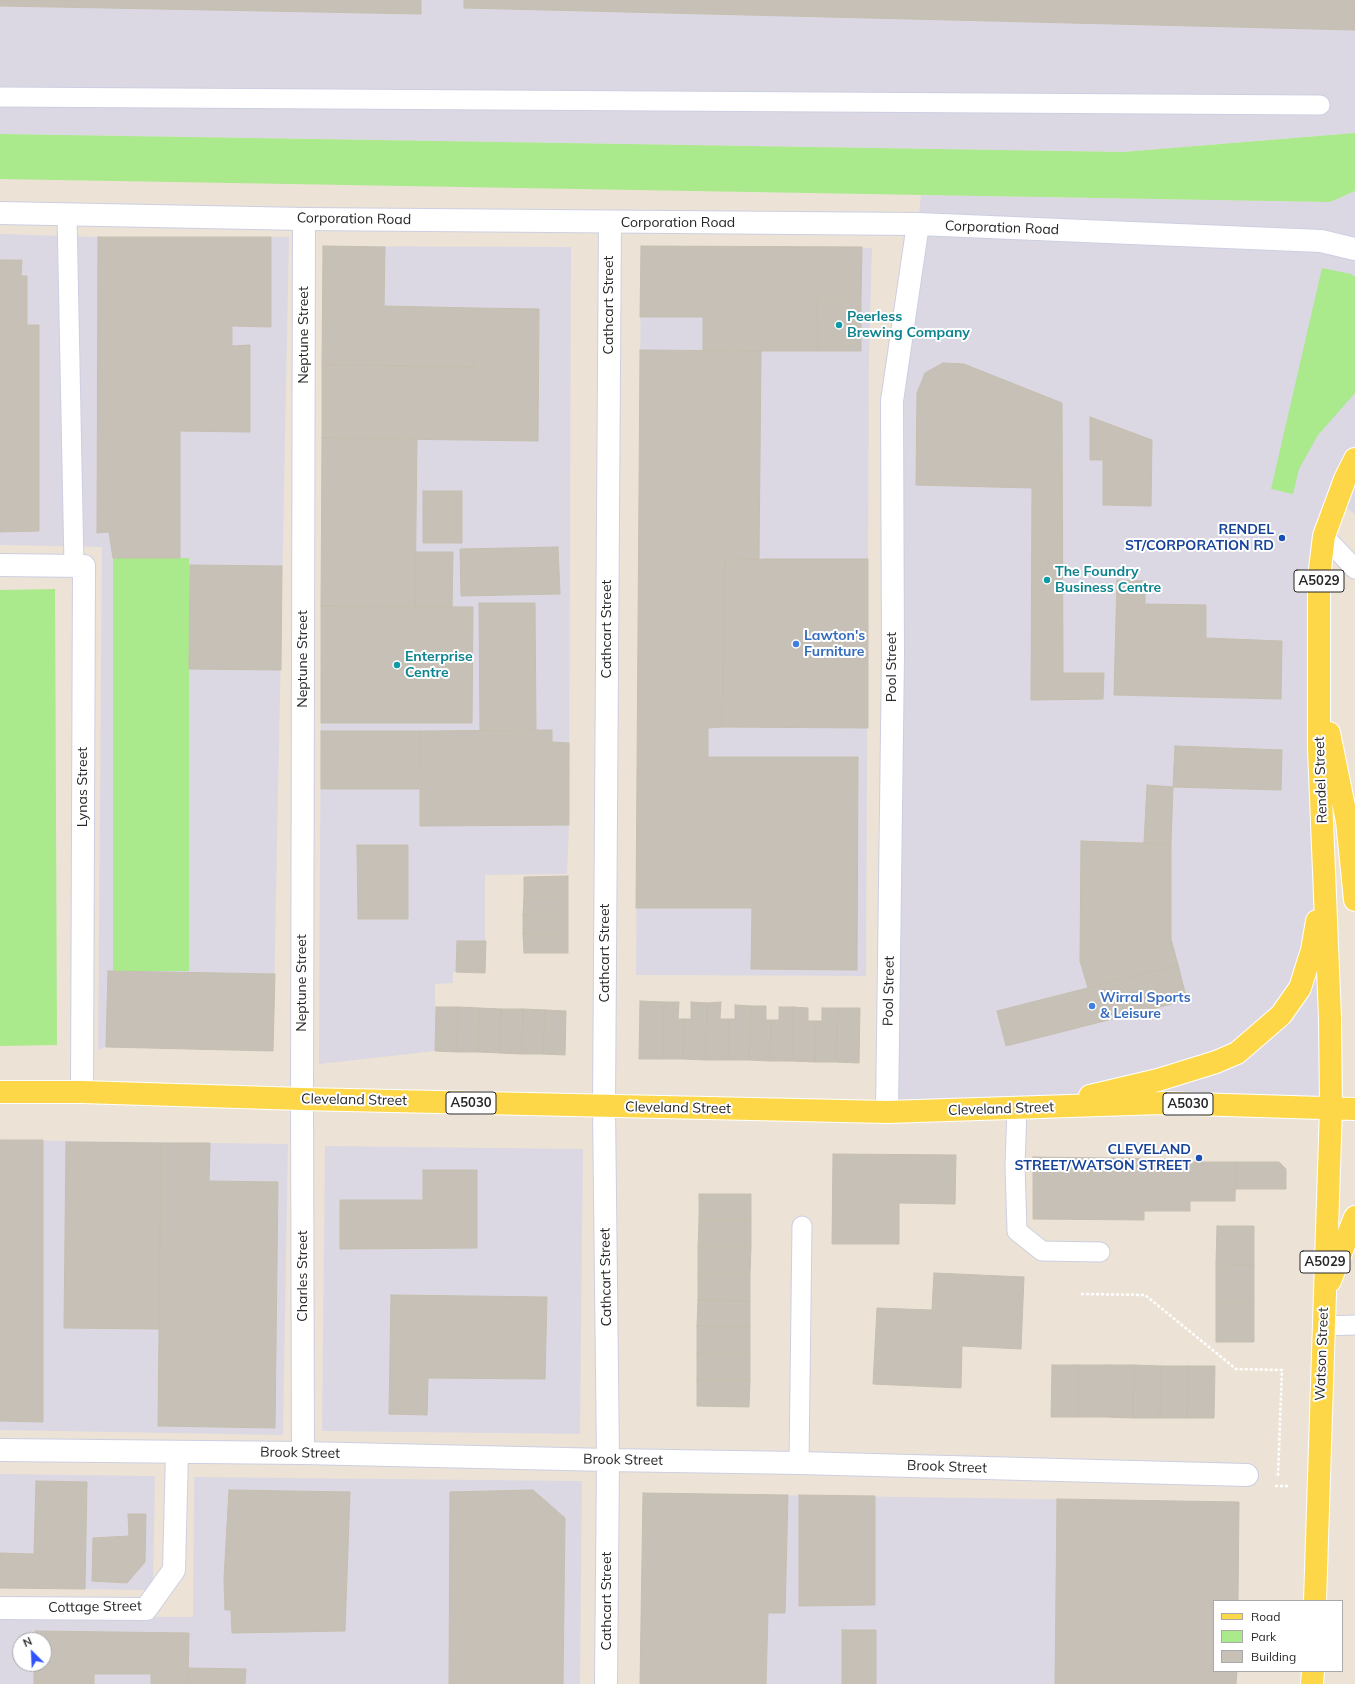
<!DOCTYPE html>
<html>
<head>
<meta charset="utf-8">
<style>
	body { margin:0 }
	#map { position:relative; width:1355px; height:1684px; overflow:hidden; background:#ece3d6; font-family:Mulish,sans-serif }
	canvas { display:block }
	.legend { position:absolute; left:1213px; top:1600px; width:130px; height:72px; box-sizing:border-box; background:#fff; border:1px solid #a9a9a9; margin:0; padding:5px 7px; list-style:none; font-size:12px; color:#272727 }
	.legend li { display:flex; align-items:center; gap:8px; height:20px }
	.legend b { width:20px; border:1px solid #a9a9a9 }
	.north { position:absolute; left:12px; top:1632px; width:40px; height:40px; box-sizing:border-box; background:#fff; border:1px solid #a9a9a9; border-radius:50%; rotate:336deg; font-size:11px; font-weight:700; line-height:16px; text-align:center; color:#272727 }
	.north::after { content:''; display:block; margin:auto; width:14px; height:18px; background:#3053ff; clip-path:polygon(50% 0,100% 100%,50% 72%,0 100%) }
</style>
</head>
<body>
<div id="map">
<canvas width="1355" height="1684"></canvas>
<ul class="legend">
<li><b style="height:5px;background:#fed749"></b>Road</li>
<li><b style="height:11px;background:#aae98c"></b>Park</li>
<li><b style="height:11px;background:#c6c0b6"></b>Building</li>
</ul>
<div class="north">N</div>
</div>
<script>
const context = document.querySelector('canvas').getContext('2d');
context.lineJoin = 'round';
function fillPath(path, color) { context.fillStyle = color; context.fill(path, 'evenodd'); }
const toPath = rows => new Path2D(rows.map(r => 'M' + r).join(''));
function stroke(path, color, width, dash) { context.strokeStyle = color; context.lineWidth = width; context.lineCap = dash ? 'butt' : 'round'; context.setLineDash(dash || []); context.stroke(path); }
function label(font, color, halo, rows, align = 'center') {
  context.font = font + ' Mulish,sans-serif'; context.lineWidth = 4; context.setLineDash([]); context.textBaseline = 'middle'; context.strokeStyle = halo; context.fillStyle = color; for (const [text, x, y, turn = 0] of rows) {
    context.save(); context.translate(x, y); context.rotate((+turn || 0) * Math.PI / 180); context.textAlign = isNaN(turn) ? turn : align; if (halo) context.strokeText(text, 0, 0); context.fillText(text, 0, 0); context.restore();
  }
}
const industrial = toPath([
	[0,0,1355,0,1355,133,1123,152,0,134],
	[1355,191,1355,515,1338,499,1324,536,1331,1107,887,1112,892,401,918,224,921,195,1330,202],
	[0,234,98,237,289,237,273,1051,106,1047,98,1050,102,547,0,545],
	[323,246,571,247,569,825,567,874,485,875,485,973,453,972,453,983,435,984,435,1051,319,1064],
	[641,246,872,248,869,354,866,976,636,975],
	[0,1140,288,1144,283,1435,0,1430],
	[325,1146,583,1149,580,1434,322,1431],
	[0,1474,155,1476,153,1590,0,1588],
	[194,1477,582,1481,580,1684,0,1684,0,1616,193,1617],
	[20,1640,44,1640,44,1664,20,1664],
	[643,1493,1239,1502,1238,1601,1214,1601,1214,1671,1237,1671,1236,1684,640,1684]
]);
const green = toPath([
	[1355,133,1355,191,1330,202,0,179,0,134,1123,152],
	[1322,268,1351,274,1355,277,1355,393,1318,435,1299,469,1293,494,1271,489],
	[113,558,189,558,189,971,113,971],
	[55,589,57,1045,0,1046,0,590]
]);
const building = toPath([
	[0,0,421,0,421,14,0,6,0,0],
	[464,0,1355,0,1355,30,464,8,464,0],
	[98,237,271,237,271,327,232,326,232,346,250,345,250,432,180,431,180,558,113,558,109,532,97,533,98,237],
	[323,246,385,247,384,306,475,308,475,367,322,365,323,246],
	[641,246,862,247,861,299,817,299,818,351,703,351,703,317,640,317,641,246],
	[0,260,22,260,21,276,27,276,27,325,39,325,39,531,0,532,0,260],
	[817,299,861,299,861,351,818,351,817,299],
	[475,308,539,309,538,441,322,438,322,365,475,367,475,308],
	[640,350,761,351,759,559,725,560,722,727,708,728,708,757,858,757,857,970,751,969,752,908,636,908,640,350],
	[943,363,964,364,1062,403,1063,673,1104,673,1103,699,1031,700,1032,488,916,485,917,393,925,373,943,363],
	[1090,417,1152,440,1151,506,1103,505,1103,460,1090,460,1090,417],
	[322,438,417,439,415,607,321,606,322,438],
	[423,491,462,491,462,543,423,543,423,491],
	[558,547,560,594,461,596,460,549,558,547],
	[416,552,453,552,452,607,415,607,416,552],
	[768,559,868,559,868,728,722,727,725,560,768,559],
	[190,565,282,566,281,670,189,669,190,565],
	[1117,580,1145,581,1145,604,1206,605,1206,638,1282,641,1281,699,1114,695,1117,580],
	[479,603,535,603,536,730,480,730,479,603],
	[321,606,473,607,472,723,321,723,321,606],
	[552,730,552,742,569,743,569,825,420,826,420,731,552,730],
	[321,731,420,731,421,789,321,789,321,731],
	[1175,746,1282,750,1281,790,1173,787,1175,746],
	[1147,785,1173,787,1171,844,1144,843,1147,785],
	[1081,841,1171,844,1171,939,1178,965,1088,988,1080,961,1081,841],
	[357,845,408,845,408,919,358,919,357,845],
	[568,876,568,896,524,896,524,877,568,876],
	[524,896,568,896,568,915,523,915,524,896],
	[523,915,568,915,568,934,523,934,523,915],
	[523,934,568,934,568,953,524,953,523,934],
	[457,941,486,941,485,973,456,972,457,941],
	[1178,965,1187,1000,1006,1046,997,1011,1178,965],
	[108,971,275,974,273,1051,106,1047,108,971],
	[640,1001,664,1002,663,1059,639,1059,640,1001],
	[664,1002,679,1002,678,1019,684,1019,683,1059,663,1059,664,1002],
	[691,1002,707,1003,706,1060,683,1059,684,1019,691,1019,691,1002],
	[721,1002,720,1019,729,1019,728,1060,706,1060,707,1003,721,1002],
	[735,1005,751,1006,749,1060,728,1060,729,1019,735,1019,735,1005],
	[751,1006,766,1006,766,1020,771,1020,770,1061,749,1060,751,1006],
	[436,1007,458,1007,457,1052,435,1051,436,1007],
	[458,1007,479,1008,478,1052,457,1052,458,1007],
	[779,1007,793,1007,792,1061,770,1061,771,1020,779,1020,779,1007],
	[793,1007,808,1008,808,1021,816,1021,815,1062,792,1061,793,1007],
	[479,1008,501,1009,500,1053,478,1052,479,1008],
	[822,1008,838,1008,836,1062,815,1062,816,1021,822,1021,822,1008],
	[838,1008,860,1008,859,1063,836,1062,838,1008],
	[501,1009,523,1009,522,1054,500,1053,501,1009],
	[523,1009,545,1010,543,1054,522,1054,523,1009],
	[545,1010,566,1011,565,1055,543,1054,545,1010],
	[0,1140,43,1140,43,1422,0,1421,0,1140],
	[66,1142,161,1143,159,1329,64,1328,66,1142],
	[161,1143,210,1143,209,1181,278,1182,275,1428,158,1426,161,1143],
	[833,1154,956,1155,955,1204,899,1203,899,1244,832,1244,833,1154],
	[1033,1157,1191,1159,1191,1162,1236,1162,1235,1201,1190,1201,1190,1211,1144,1211,1144,1220,1033,1219,1033,1157],
	[1236,1162,1279,1162,1286,1169,1286,1189,1235,1189,1236,1162],
	[423,1170,477,1170,477,1248,340,1249,340,1200,423,1200,423,1170],
	[699,1194,751,1194,751,1220,699,1220,699,1194],
	[699,1220,751,1220,751,1247,698,1247,699,1220],
	[1217,1226,1254,1226,1254,1265,1216,1264,1217,1226],
	[698,1247,751,1247,750,1274,698,1274,698,1247],
	[1216,1264,1254,1265,1254,1303,1216,1303,1216,1264],
	[934,1273,1024,1277,1021,1349,962,1346,961,1388,873,1384,877,1308,932,1310,934,1273],
	[698,1274,750,1274,750,1301,698,1300,698,1274],
	[391,1295,547,1297,545,1379,428,1378,427,1415,389,1414,391,1295],
	[698,1300,750,1301,750,1327,697,1326,698,1300],
	[1216,1303,1254,1303,1254,1342,1216,1342,1216,1303],
	[697,1326,750,1327,750,1353,697,1353,697,1326],
	[697,1353,750,1353,750,1380,697,1380,697,1353],
	[1052,1365,1079,1365,1079,1417,1051,1417,1052,1365],
	[1079,1365,1106,1365,1106,1417,1079,1417,1079,1365],
	[1106,1365,1134,1365,1133,1418,1106,1417,1106,1365],
	[1134,1365,1161,1366,1160,1418,1133,1418,1134,1365],
	[1161,1366,1188,1366,1187,1418,1160,1418,1161,1366],
	[1188,1366,1215,1366,1214,1418,1187,1418,1188,1366],
	[697,1380,750,1380,749,1407,697,1406,697,1380],
	[36,1481,87,1482,85,1589,0,1588,0,1553,34,1554,36,1481],
	[229,1490,350,1492,345,1631,232,1633,231,1610,225,1610,224,1579,229,1490],
	[533,1490,565,1518,563,1684,449,1684,450,1492,533,1490],
	[643,1493,788,1495,785,1613,768,1613,766,1684,640,1684,643,1493],
	[799,1495,875,1496,875,1605,799,1606,799,1495],
	[1057,1499,1239,1502,1238,1601,1214,1601,1214,1671,1237,1671,1236,1684,1055,1684,1057,1499],
	[128,1514,146,1514,145,1562,127,1583,92,1581,93,1538,129,1536,128,1514],
	[842,1630,876,1630,876,1684,842,1684,842,1630],
	[35,1631,189,1633,188,1684,151,1684,151,1674,94,1674,94,1684,34,1684,34,1664,44,1664,44,1640,35,1640,35,1631],
	[188,1668,246,1669,245,1684,188,1684,188,1668]
]);
const path = toPath([
	[1081,1294,1145,1295,1236,1369,1282,1370,1278,1475,1275,1475],
	[1275,1486,1290,1486]
]);
const service = toPath([
	[0,97,1320,105],
	[67,214,74,566],
	[1324,536,1355,569],
	[1017,1108,1015,1166,1017,1231,1042,1251,1100,1252],
	[1323,1326,1355,1325],
	[799,1463,802,1226]
]);
const minor = toPath([
	[0,565,84,566,82,1092],
	[887,1112,893,656,892,401,918,224],
	[0,1450,303,1453,608,1460,799,1463,1247,1475],
	[303,1453,302,1099,304,219],
	[0,1608,146,1609,174,1570,177,1452],
	[606,1684,608,1460,604,1107,610,222]
]);
const secondary = toPath([
	[0,213,304,219,918,224,1321,241,1355,249]
]);
const primary = toPath([
	[1329,733,1347,821,1355,900],
	[0,1092,82,1092,302,1099,887,1112,1162,1103,1355,1109],
	[1090,1096,1158,1080,1216,1062,1237,1053,1281,1015,1300,988,1312,950,1317,921],
	[1330,1281,1355,1217],
	[1315,1601,1331,1107,1330,1018,1319,749,1319,577,1324,536,1345,479,1355,459],
	[1312,1684,1313,1671]
]);
const markers = [
	[839,325,4,"#0f9aa8"],
	[1282,538,4,"#1a4fb4"],
	[1047,580,4,"#0f9aa8"],
	[796,644,4,"#3f7fe0"],
	[397,665,4,"#0f9aa8"],
	[1092,1006,4,"#3f7fe0"],
	[1199,1158,4,"#1a4fb4"]
];
const shields = [
	[1319,581,50],
	[471,1103,50],
	[1188,1104,50],
	[1325,1262,50]
];
const shieldNames = [
	["A5029",1319,581],
	["A5030",471,1103],
	["A5030",1188,1104],
	["A5029",1325,1262]
];
const streetNames = [
	["Corporation Road",354,219,1],
	["Corporation Road",678,223],
	["Corporation Road",1002,228,2],
	["Cathcart Street",609,305,-90],
	["Neptune Street",304,335,-90],
	["Cathcart Street",607,629,-90],
	["Neptune Street",303,659,-90],
	["Pool Street",892,667,-90],
	["Rendel Street",1321,780,-92],
	["Lynas Street",83,787,-90],
	["Cathcart Street",605,953,-90],
	["Neptune Street",302,983,-90],
	["Pool Street",889,991,-89],
	["Cleveland Street",354,1100,1],
	["Cleveland Street",678,1108,1],
	["Cleveland Street",1001,1109,-2],
	["Charles Street",303,1276,-90],
	["Cathcart Street",606,1277,-91],
	["Watson Street",1322,1354,-88],
	["Brook Street",300,1453,1],
	["Brook Street",623,1460,1],
	["Brook Street",947,1467,2],
	["Cathcart Street",607,1601,-90],
	["Cottage Street",95,1607,-1]
];
const cultureNames = [
	["Peerless",847,317],
	["Brewing Company",847,333],
	["The Foundry",1055,572],
	["Business Centre",1055,588],
	["Enterprise",405,657],
	["Centre",405,673]
];
const transitNames = [
	["RENDEL",1274,530],
	["ST/CORPORATION RD",1274,546],
	["CLEVELAND",1191,1150],
	["STREET/WATSON STREET",1191,1166]
];
const shopNames = [
	["Lawton's",804,636],
	["Furniture",804,652],
	["Wirral Sports",1100,998],
	["& Leisure",1100,1014]
];
fillPath(industrial, '#dbd8e3');
fillPath(green, '#aae98c');
fillPath(building, '#c6c0b6');
stroke(building, '#c6bfb0', 1);
stroke(service, '#cccfe2', 21);
stroke(minor, '#cccfe2', 24);
stroke(secondary, '#cccfe2', 24);
stroke(primary, '#fff', 24);
stroke(path, '#fff', 2.5, [3, 2]);
stroke(service, '#fff', 19);
stroke(minor, '#fff', 22);
stroke(secondary, '#fff', 22);
stroke(primary, '#fed749', 22);
for (const [x, y, r, color] of markers) { const dot = new Path2D(); dot.arc(x, y, r, 0, 2 * Math.PI); context.fillStyle = color; context.fill(dot); stroke(dot, '#fff', 1.5); }
for (const [x, y, w] of shields) { const box = new Path2D(); box.roundRect(x - w / 2, y - 11, w, 22, 3); context.fillStyle = '#fff'; context.fill(box); stroke(box, '#272727', 1); }
label('bold 13px', '#272727', null, shieldNames);
label('14px', '#272727', '#fff', streetNames);
label('bold 14px', '#0d838f', '#fff', cultureNames, 'left');
label('bold 14px', '#164399', '#fff', transitNames, 'right');
label('bold 14px', '#366cbe', '#fff', shopNames, 'left');
</script>
</body>
</html>
